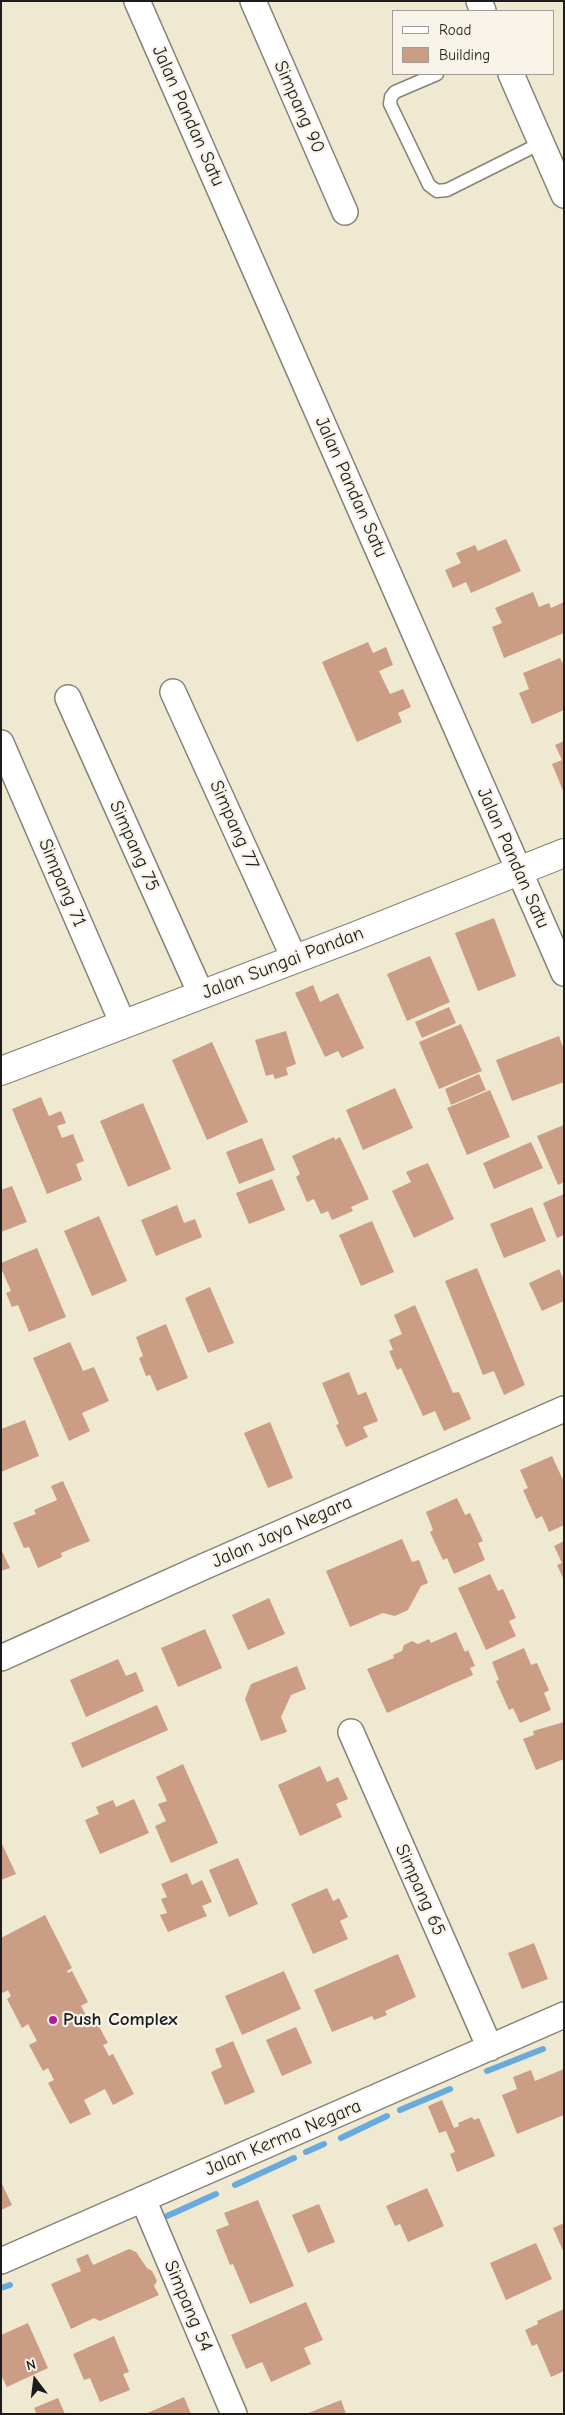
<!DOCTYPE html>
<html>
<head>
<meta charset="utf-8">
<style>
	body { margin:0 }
	#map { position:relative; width:565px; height:2415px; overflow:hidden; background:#efe9d2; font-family:"Comic Neue",sans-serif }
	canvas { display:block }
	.frame { position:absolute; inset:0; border:2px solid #1c1c1c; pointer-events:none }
	.legend { position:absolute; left:392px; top:10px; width:162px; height:65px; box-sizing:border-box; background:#f7f3e8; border:1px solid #9f9d96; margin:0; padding:6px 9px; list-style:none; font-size:15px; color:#1c1c1c }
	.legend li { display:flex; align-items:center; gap:10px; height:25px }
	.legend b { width:25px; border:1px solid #9f9d96 }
	.north { position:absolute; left:10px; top:2355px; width:50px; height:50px; -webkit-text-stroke:4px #f7f3e8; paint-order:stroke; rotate:345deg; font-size:14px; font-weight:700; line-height:20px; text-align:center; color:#1c1c1c }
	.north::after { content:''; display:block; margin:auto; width:18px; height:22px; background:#1c1c1c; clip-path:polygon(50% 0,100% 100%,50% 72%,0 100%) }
</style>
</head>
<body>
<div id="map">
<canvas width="565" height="2415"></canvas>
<div class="frame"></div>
<ul class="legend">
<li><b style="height:6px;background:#fff"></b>Road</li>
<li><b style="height:14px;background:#ca9d84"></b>Building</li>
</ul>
<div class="north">N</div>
</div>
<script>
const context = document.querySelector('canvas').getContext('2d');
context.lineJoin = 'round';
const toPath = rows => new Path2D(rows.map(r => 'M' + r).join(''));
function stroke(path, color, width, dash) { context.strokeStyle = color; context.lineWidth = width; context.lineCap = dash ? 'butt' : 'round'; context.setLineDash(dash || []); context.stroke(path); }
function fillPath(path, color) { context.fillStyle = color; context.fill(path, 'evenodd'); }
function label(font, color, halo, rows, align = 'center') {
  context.font = font + ' "Comic Neue",sans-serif'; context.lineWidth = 4.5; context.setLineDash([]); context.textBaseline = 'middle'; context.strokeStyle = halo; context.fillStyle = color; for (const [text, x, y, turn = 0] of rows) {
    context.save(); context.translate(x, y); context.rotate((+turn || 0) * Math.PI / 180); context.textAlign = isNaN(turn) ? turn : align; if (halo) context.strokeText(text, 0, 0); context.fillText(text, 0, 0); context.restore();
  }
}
const stream = toPath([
	[487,2071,543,2049],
	[400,2110,450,2089],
	[341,2138,387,2116],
	[306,2152,324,2144],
	[235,2185,294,2158],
	[167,2216,216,2194],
	[1,2288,10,2285]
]);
const building = toPath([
	[506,539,521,571,471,593,466,582,453,588,445,570,461,563,456,553,475,545,478,551],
	[533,592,539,607,549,603,551,608,564,602,564,633,504,658,492,627,502,623,495,608],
	[368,642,373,653,386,647,393,665,379,671,390,694,403,689,411,707,398,713,402,722,357,742,322,662],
	[560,658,564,665,564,710,532,724,519,693,529,689,523,673],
	[564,741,564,793,552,764,562,760,555,745],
	[494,918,516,976,478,991,455,933],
	[430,956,450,1002,407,1021,387,974],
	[313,985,320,1002,338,993,364,1048,342,1058,338,1051,325,1057,295,993],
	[449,1007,456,1023,422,1038,415,1022],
	[461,1024,482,1071,439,1089,419,1042],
	[286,1031,296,1064,286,1068,288,1075,275,1079,273,1074,266,1076,255,1040],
	[559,1036,564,1050,564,1082,512,1101,496,1060],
	[212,1042,248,1122,207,1140,172,1060],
	[479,1074,486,1090,451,1105,445,1089],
	[395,1088,413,1128,363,1150,346,1110],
	[490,1090,510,1137,467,1155,447,1108],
	[41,1097,49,1116,61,1111,66,1123,57,1126,62,1138,73,1134,84,1161,76,1164,82,1180,47,1194,12,1109],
	[143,1103,171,1169,128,1187,100,1121],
	[564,1125,564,1182,558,1185,537,1136],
	[334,1137,335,1140,340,1137,369,1199,351,1207,353,1211,332,1220,328,1211,321,1214,314,1199,307,1202,296,1177,300,1174,292,1156],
	[262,1138,275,1170,239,1184,226,1152],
	[531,1142,543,1168,494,1189,483,1163],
	[428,1163,454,1219,414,1238,392,1191,411,1182,406,1172],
	[272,1179,285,1210,249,1224,236,1193],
	[12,1186,27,1222,1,1232,1,1190],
	[564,1194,564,1235,557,1238,543,1203],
	[177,1205,184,1223,195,1219,202,1237,156,1256,141,1220],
	[532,1207,546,1241,504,1258,490,1224],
	[99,1216,127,1281,92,1296,64,1231],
	[372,1221,394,1272,361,1286,339,1235],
	[37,1248,66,1317,29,1332,18,1305,12,1307,6,1293,11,1291,1,1268,1,1263],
	[477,1268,525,1385,504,1395,494,1371,483,1375,445,1281],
	[559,1269,564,1280,564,1301,542,1311,529,1283],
	[210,1287,234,1343,208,1353,185,1298],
	[415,1305,453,1393,459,1392,471,1419,444,1431,435,1411,423,1416,401,1368,397,1370,389,1351,393,1350,389,1340,402,1334,394,1315],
	[166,1324,188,1378,157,1391,150,1375,146,1376,139,1358,143,1356,136,1337],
	[70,1342,83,1371,94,1367,109,1401,82,1413,90,1431,69,1441,33,1358],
	[349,1372,358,1395,366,1392,378,1421,363,1427,368,1437,346,1447,336,1425,339,1424,322,1383],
	[25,1420,39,1456,1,1472,1,1429],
	[270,1422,293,1478,268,1488,244,1433],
	[552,1456,564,1482,564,1525,549,1532,542,1516,536,1519,523,1490,528,1488,520,1470],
	[63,1481,90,1541,61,1553,62,1557,38,1568,29,1547,24,1548,13,1523,36,1514,34,1510,57,1500,51,1486],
	[457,1498,465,1515,470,1513,483,1541,478,1543,485,1560,454,1574,447,1558,443,1560,430,1532,433,1530,426,1512],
	[402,1539,412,1562,419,1560,428,1583,421,1586,408,1610,395,1616,383,1613,350,1627,326,1571],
	[564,1541,564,1580,557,1565,562,1563,554,1546],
	[1,1549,10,1568,1,1571],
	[490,1574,498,1591,503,1589,516,1618,509,1621,516,1636,486,1650,458,1588],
	[269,1598,285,1634,248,1650,232,1615],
	[205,1629,222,1668,178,1687,161,1648],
	[456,1632,465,1652,468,1650,475,1666,470,1668,473,1675,387,1713,367,1669,394,1658,393,1655,402,1651,404,1645,412,1641,418,1644,429,1639,431,1643],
	[524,1648,531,1665,537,1663,549,1690,544,1693,551,1710,520,1723,513,1708,509,1710,496,1681,499,1680,492,1662],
	[118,1659,126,1676,136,1672,144,1691,86,1717,70,1680],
	[297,1666,306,1689,291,1695,281,1717,287,1732,261,1741,245,1699,251,1684],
	[157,1705,168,1730,82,1768,71,1743],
	[564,1722,564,1759,536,1770,523,1739,534,1735,533,1731],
	[183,1764,218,1843,171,1863,155,1826,166,1821,158,1804,167,1801,156,1777],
	[320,1766,327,1782,338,1777,348,1799,336,1804,342,1817,300,1836,278,1785],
	[134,1799,149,1833,100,1854,85,1820,99,1814,96,1807,113,1800,116,1807],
	[1,1842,16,1874,1,1880],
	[238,1858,258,1904,229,1917,209,1870],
	[187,1873,192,1885,202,1880,212,1902,202,1906,207,1916,168,1932,160,1915,167,1913,161,1899,167,1897,161,1884],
	[327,1888,333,1901,339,1898,348,1917,340,1921,348,1939,313,1954,291,1904],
	[45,1915,72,1968,67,1971,68,1973,72,1971,88,2002,81,2006,89,2021,95,2019,108,2043,103,2045,109,2056,113,2054,134,2094,113,2105,105,2089,84,2100,91,2114,70,2124,48,2083,54,2080,48,2068,43,2071,29,2045,37,2041,28,2024,22,2028,7,1999,11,1996,8,1990,3,1993,1,1989,1,1938],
	[534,1943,548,1979,522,1989,508,1953],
	[398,1954,416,1997,385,2011,387,2015,374,2020,372,2016,332,2032,314,1990],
	[284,1971,301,2009,242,2035,225,1996],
	[296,2027,312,2063,282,2076,266,2040],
	[233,2041,255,2092,225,2105,211,2072,222,2067,215,2049],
	[564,2069,564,2115,517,2134,502,2095,517,2089,513,2077,531,2070,535,2081],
	[442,2100,454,2128,459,2126,458,2123,472,2117,474,2120,479,2118,495,2156,457,2172,450,2154,455,2152,446,2131,439,2133,428,2106],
	[1,2182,12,2205,1,2210],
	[427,2188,444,2226,408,2242,400,2224,395,2226,386,2206],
	[258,2200,294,2286,250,2304,233,2264,230,2265,216,2230,229,2225,224,2213],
	[319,2204,335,2242,308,2253,292,2215],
	[564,2223,564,2253,553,2228],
	[536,2243,552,2279,506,2300,490,2263],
	[129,2249,136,2252,147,2268,152,2271,157,2281,154,2286,159,2295,100,2321,94,2318,71,2329,51,2284,81,2271,76,2259,88,2254,93,2265],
	[306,2302,323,2340,304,2348,311,2364,271,2382,262,2362,246,2369,231,2335],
	[564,2309,564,2371,551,2377,537,2344,532,2346,525,2330,538,2324,537,2321],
	[28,2323,48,2368,7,2387,1,2375,1,2335],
	[114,2336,129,2372,123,2374,130,2390,100,2402,90,2378,84,2380,73,2354],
	[184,2397,191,2414,145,2414],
	[58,2398,65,2414,37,2414,34,2408],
	[341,2400,346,2414,306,2414]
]);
const lane = toPath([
	[437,74,395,92,391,97,390,104,429,185,437,191,447,190,541,143]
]);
const street = toPath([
	[137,1,564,973],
	[253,1,345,212],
	[479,1,483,11],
	[511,74,564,195],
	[173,692,294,958],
	[68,698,201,994],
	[1,743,123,1024],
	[1,1658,203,1567,564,1409],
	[351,1732,490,2048],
	[143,2199,234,2414],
	[1,2261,564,2015]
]);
const secondary = toPath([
	[1,1071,353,937,564,853]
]);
const markers = [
	[53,2020,5,"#b5179e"]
];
const streetNames = [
	["Simpang 90",299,107,66],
	["Jalan Pandan Satu",188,116,66],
	["Jalan Pandan Satu",351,487,66],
	["Simpang 77",234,825,66],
	["Simpang 75",134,846,66],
	["Jalan Pandan Satu",513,858,66],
	["Simpang 71",62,883,67],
	["Jalan Sungai Pandan",283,963,-21],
	["Jalan Jaya Negara",282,1532,-24],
	["Simpang 65",420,1890,66],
	["Jalan Kerma Negara",283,2138,-23],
	["Simpang 54",188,2306,67]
];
const poiNames = [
	["Push Complex",63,2020]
];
stroke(stream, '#69aadd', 6);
fillPath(building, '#ca9d84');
stroke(lane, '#868277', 15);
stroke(street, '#868277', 28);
stroke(secondary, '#868277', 30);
stroke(lane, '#fff', 12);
stroke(street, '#fff', 25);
stroke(secondary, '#fff', 28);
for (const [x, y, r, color] of markers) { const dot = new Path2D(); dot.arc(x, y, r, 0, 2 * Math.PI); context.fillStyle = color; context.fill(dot); stroke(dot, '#f7f3e8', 2); }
label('19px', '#1c1c1c', '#f7f3e8', streetNames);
label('bold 19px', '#1c1c1c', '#f7f3e8', poiNames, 'left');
</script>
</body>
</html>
